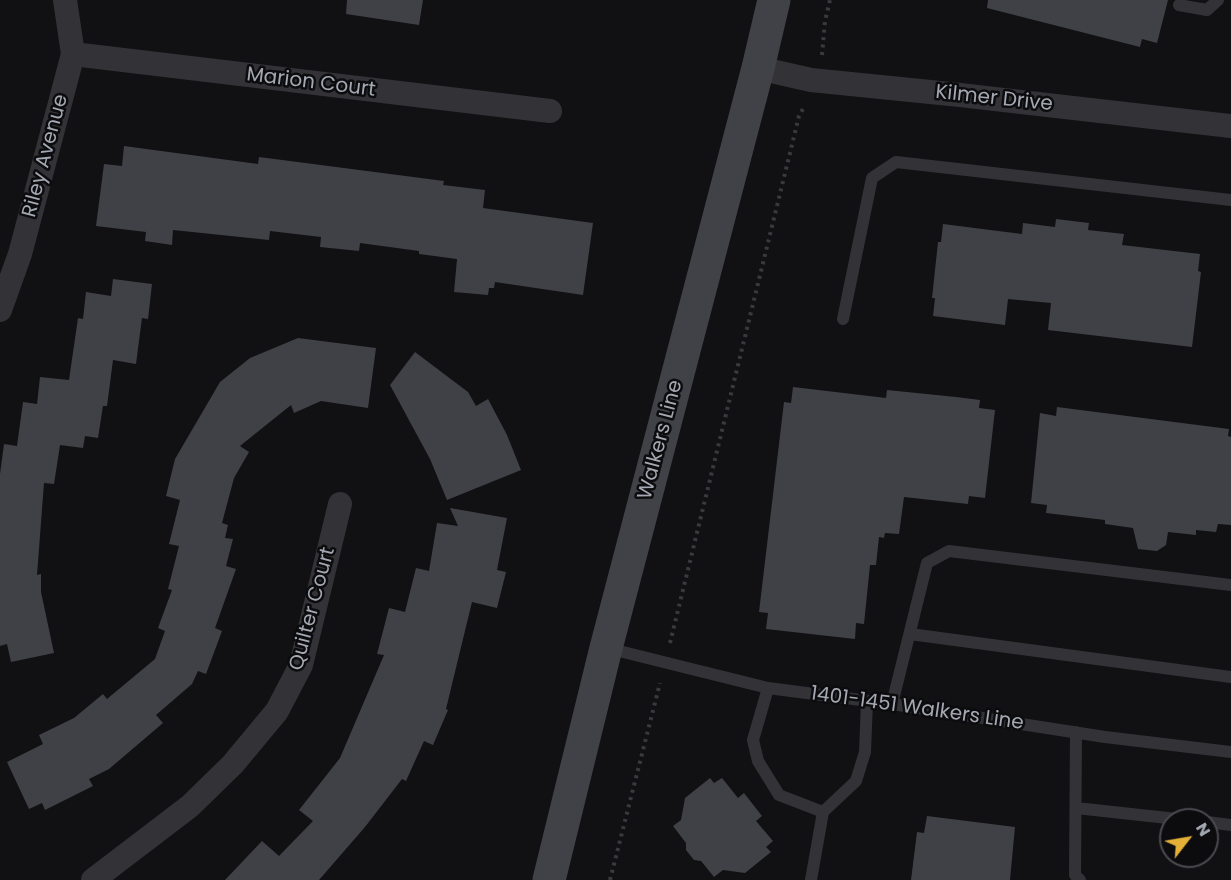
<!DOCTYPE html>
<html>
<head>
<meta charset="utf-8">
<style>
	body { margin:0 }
	#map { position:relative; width:1231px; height:880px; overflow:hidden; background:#111113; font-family:Poppins,sans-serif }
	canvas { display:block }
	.north { position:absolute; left:1159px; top:808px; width:60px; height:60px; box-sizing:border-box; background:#0c0c0e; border:2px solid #494a50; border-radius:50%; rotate:59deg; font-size:16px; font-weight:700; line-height:24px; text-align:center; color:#a4a8b2 }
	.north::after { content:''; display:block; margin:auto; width:21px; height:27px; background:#e4b038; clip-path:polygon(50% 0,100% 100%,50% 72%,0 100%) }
</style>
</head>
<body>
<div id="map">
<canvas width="1231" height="880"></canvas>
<div class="north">N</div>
</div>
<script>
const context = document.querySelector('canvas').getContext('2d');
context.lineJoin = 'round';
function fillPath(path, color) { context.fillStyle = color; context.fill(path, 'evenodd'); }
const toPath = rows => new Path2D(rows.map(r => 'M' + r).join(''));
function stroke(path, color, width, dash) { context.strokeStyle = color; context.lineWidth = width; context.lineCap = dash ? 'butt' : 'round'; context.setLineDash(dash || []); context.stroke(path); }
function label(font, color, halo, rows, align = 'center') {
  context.font = font + ' Poppins,sans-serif'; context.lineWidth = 5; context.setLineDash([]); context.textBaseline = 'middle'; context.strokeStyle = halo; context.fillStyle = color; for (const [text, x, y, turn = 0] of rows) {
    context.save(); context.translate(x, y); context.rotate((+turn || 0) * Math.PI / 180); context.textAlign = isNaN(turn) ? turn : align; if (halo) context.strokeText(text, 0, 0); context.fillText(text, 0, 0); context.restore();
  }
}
const building = toPath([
	[347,0,423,0,419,25,346,14],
	[988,0,1168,0,1157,43,1142,39,1140,47,987,8],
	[124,146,258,164,259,157,444,181,443,185,485,190,483,208,593,223,583,295,495,282,494,288,489,288,488,295,454,292,457,259,419,254,419,251,360,243,359,251,320,247,321,237,270,231,269,240,173,230,172,245,145,241,146,232,96,226,104,164,122,166],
	[1056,219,1089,223,1088,230,1124,234,1122,245,1200,254,1198,271,1201,272,1192,347,1048,330,1051,303,1008,299,1005,325,933,316,935,298,932,298,938,242,941,242,943,224,1022,234,1023,223,1055,227],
	[113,279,152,284,148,319,142,318,136,364,113,360,107,406,103,406,98,438,85,436,83,448,60,445,54,484,44,483,37,575,41,574,41,592,54,653,11,662,7,644,0,646,0,474,4,444,17,446,23,402,37,404,40,377,69,380,78,318,83,319,86,292,111,296],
	[298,338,376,348,368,408,321,401,294,413,291,405,240,446,249,452,234,478,222,523,228,525,225,538,233,539,226,566,236,569,215,628,222,631,206,674,198,671,192,684,156,715,163,723,109,769,89,779,93,786,45,810,42,803,29,809,7,762,43,744,39,735,74,718,103,694,107,699,155,659,165,631,158,628,172,590,168,589,179,546,169,544,180,500,166,496,175,459,220,382,250,358],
	[415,352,468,392,476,406,488,399,507,435,521,470,447,500,430,459,390,385],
	[793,387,886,398,887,390,956,397,980,400,979,408,995,410,985,498,969,496,968,504,904,497,899,534,885,533,884,538,879,537,876,565,870,565,864,624,856,623,855,639,766,629,768,613,759,612,784,402,791,403],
	[1057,407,1229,429,1228,436,1231,437,1231,525,1218,524,1216,532,1196,530,1196,535,1168,532,1166,545,1157,551,1138,549,1133,528,1105,524,1105,520,1046,513,1047,505,1031,503,1040,413,1056,416],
	[450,508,507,518,497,570,506,572,497,608,472,602,446,709,448,710,433,745,424,741,406,781,402,779,365,827,319,880,225,880,262,841,279,856,313,821,299,810,340,758,384,655,377,654,389,608,405,612,416,568,429,571,437,523,458,526],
	[710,778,714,783,722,778,738,798,744,793,762,816,756,821,773,841,766,847,771,852,745,873,723,870,714,877,701,861,694,860,686,850,686,843,673,826,681,820,685,798],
	[927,816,1015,827,1010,880,911,880,917,832,924,833]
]);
const path = toPath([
	[822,55,825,21,830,0],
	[670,643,799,116,804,107],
	[610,880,660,683]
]);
const lane = toPath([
	[1179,5,1207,10,1218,0],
	[843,319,872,178,896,162,1231,200],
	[910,634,1231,677],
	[607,648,768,688,892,704,1105,737,1231,752],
	[768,688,753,740,758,761,779,795,823,812],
	[892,704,927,563,949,551,1231,585],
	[1076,732,1075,875,1080,880],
	[1076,808,1186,820],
	[1207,822,1231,825],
	[811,880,823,812,856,781,865,752,867,701]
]);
const street = toPath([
	[73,54,550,111],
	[758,68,811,80,960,95,1231,126],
	[0,310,20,254,73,54,65,0],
	[93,880,190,806,233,764,277,711,301,665,340,504]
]);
const secondary = toPath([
	[549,880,606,648,758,68,774,0]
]);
const streetNames = [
	["Marion Court",311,83,7],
	["Kilmer Drive",994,99,6],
	["Riley Avenue",46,156,-75],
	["Walkers Line",661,440,-75],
	["Quilter Court",313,609,-75],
	["1401-1451 Walkers Line",917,709,8]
];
fillPath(building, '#404146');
stroke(path, '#393a3e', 4, [3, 4.5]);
stroke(lane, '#333337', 12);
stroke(street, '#333337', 24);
stroke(secondary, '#414247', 33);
label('20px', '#a4a8b2', '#0c0c0e', streetNames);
</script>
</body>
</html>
